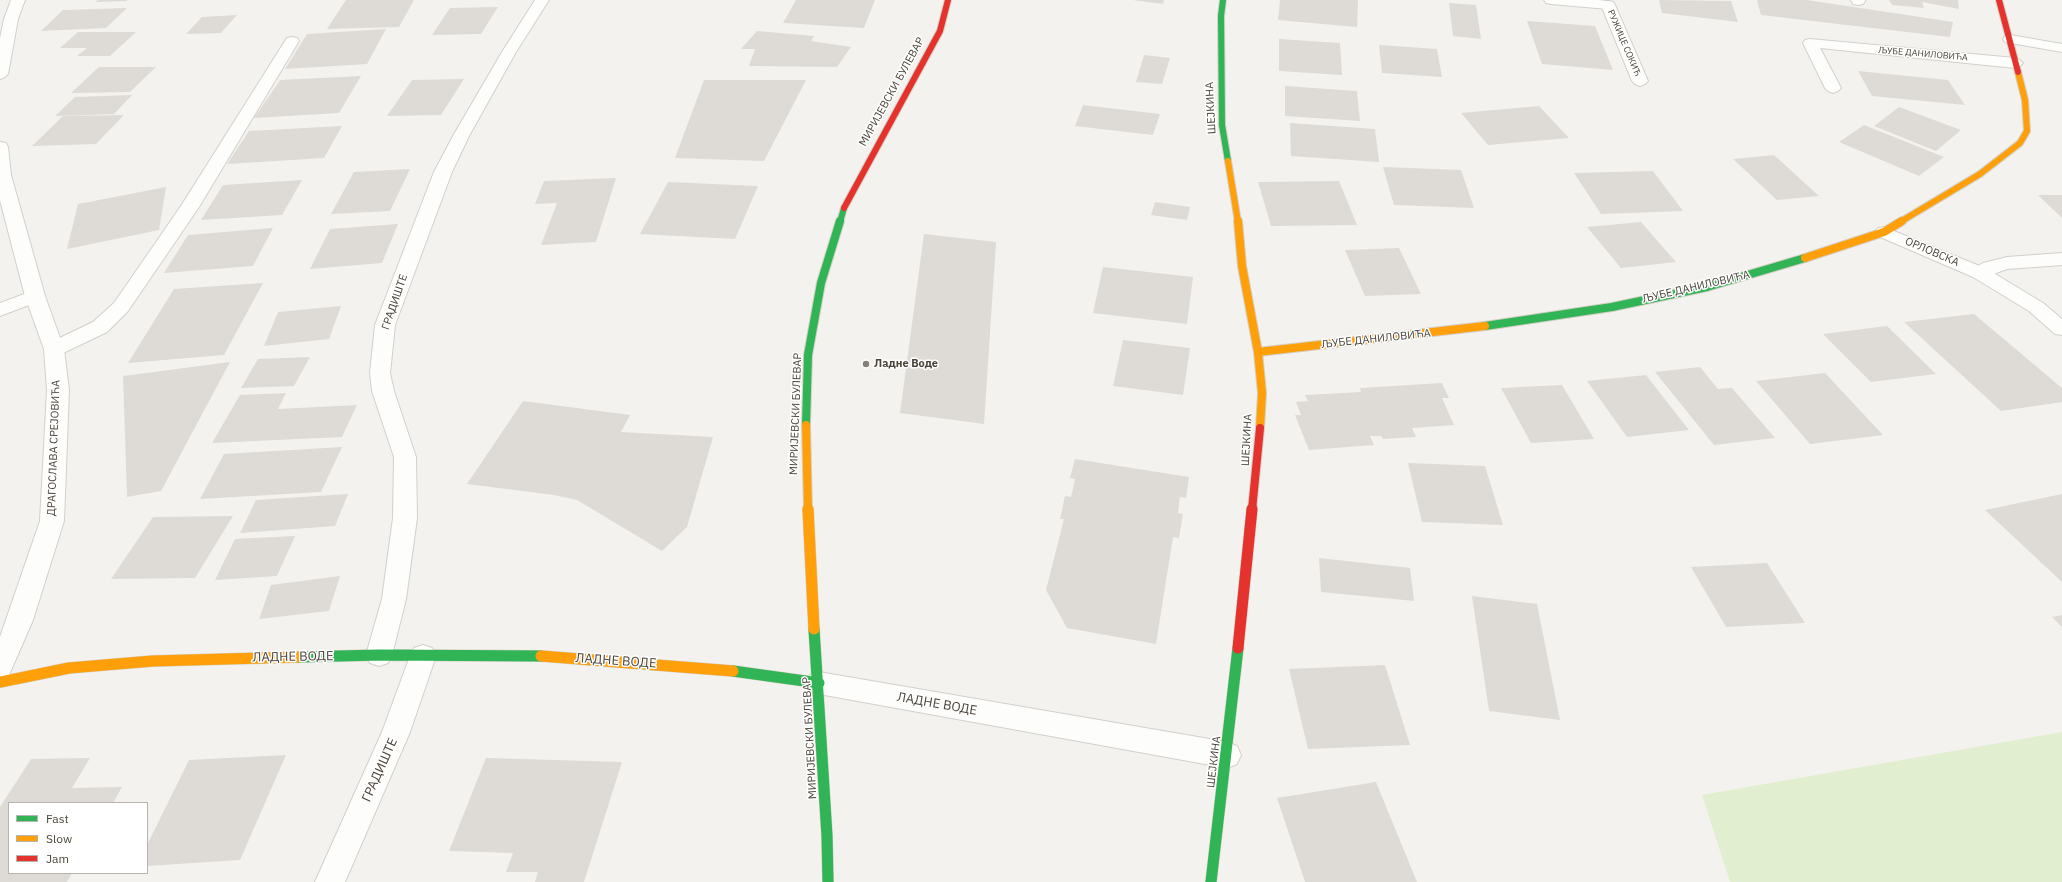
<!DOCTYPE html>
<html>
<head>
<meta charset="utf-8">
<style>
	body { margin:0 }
	#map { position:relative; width:2062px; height:882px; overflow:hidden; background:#f4f2ee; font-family:"IBM Plex Sans",sans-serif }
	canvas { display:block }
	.legend { position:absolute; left:8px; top:802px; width:140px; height:72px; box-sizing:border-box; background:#fff; border:1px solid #b7b4b0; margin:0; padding:5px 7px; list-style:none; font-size:12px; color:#4b4439 }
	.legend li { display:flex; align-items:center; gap:8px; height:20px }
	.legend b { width:20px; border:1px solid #b7b4b0 }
</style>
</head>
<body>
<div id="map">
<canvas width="2062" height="882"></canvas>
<ul class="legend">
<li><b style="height:5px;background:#30b455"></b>Fast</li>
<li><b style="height:5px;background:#ff9f0a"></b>Slow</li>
<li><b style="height:5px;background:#e5322d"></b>Jam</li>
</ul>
</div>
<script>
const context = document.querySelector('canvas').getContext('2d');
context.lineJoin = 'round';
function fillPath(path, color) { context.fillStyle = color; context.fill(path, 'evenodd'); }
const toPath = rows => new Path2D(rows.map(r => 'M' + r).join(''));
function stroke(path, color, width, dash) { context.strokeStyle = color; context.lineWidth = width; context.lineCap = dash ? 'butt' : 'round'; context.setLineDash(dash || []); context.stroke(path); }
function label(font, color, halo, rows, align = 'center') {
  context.font = font + ' "IBM Plex Sans",sans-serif'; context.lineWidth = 3; context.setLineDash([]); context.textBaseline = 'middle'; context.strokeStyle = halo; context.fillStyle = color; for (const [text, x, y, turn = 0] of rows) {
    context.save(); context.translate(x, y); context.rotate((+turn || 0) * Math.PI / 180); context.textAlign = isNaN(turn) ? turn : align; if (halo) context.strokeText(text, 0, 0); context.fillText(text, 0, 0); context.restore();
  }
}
const green = toPath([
	[2062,732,2062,882,1730,882,1702,795]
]);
const building = toPath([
	[98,0,127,0,127,1,95,2],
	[346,0,414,0,399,27,327,29],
	[796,0,875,0,864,28,783,23],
	[1133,0,1164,0,1163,4],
	[1280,0,1358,0,1357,27,1278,20],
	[1659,0,1731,1,1738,22,1662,13],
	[1757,0,1807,0,1953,22,1950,37,1761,15],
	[1889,0,1958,0,1959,9,1922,2,1924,8,1892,5],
	[1449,3,1476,5,1481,39,1453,36],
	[498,7,481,34,432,35,450,8],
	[127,8,106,28,41,31,63,10],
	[237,15,221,33,186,34,202,17],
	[1527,21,1595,26,1613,70,1542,64],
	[386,29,367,64,285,69,307,34],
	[757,31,814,36,811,41,851,47,837,67,749,66,755,49,741,49],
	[78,32,136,32,110,56,77,56,87,48,60,48],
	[1279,39,1340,43,1342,75,1279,71],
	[1379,45,1437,49,1442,77,1382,73],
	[1144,55,1170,58,1162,84,1136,82],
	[99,67,156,67,130,92,71,93],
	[1858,71,1948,80,1965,105,1872,96],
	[361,76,339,113,254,118,280,80],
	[464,79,441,115,387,116,412,80],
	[704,80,806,80,764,161,675,158],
	[1285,86,1357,91,1360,121,1285,116],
	[132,95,114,114,55,116,75,97],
	[1083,105,1160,114,1153,135,1075,126],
	[1539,106,1569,138,1488,145,1461,113],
	[1899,107,1961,130,1936,151,1874,126],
	[124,115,96,144,32,146,63,116],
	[1290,123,1375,129,1379,162,1291,156],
	[1864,125,1944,157,1919,176,1839,142],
	[342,126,324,158,227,164,249,131],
	[1774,155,1819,196,1777,200,1733,159],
	[1383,167,1461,170,1474,208,1394,205],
	[410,169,390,211,331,214,354,172],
	[1653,171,1683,211,1601,214,1574,173],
	[616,178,596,242,541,245,557,203,535,204,544,181],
	[302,180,282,215,201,220,223,185],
	[1339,181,1357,225,1271,226,1258,182],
	[668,182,758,186,735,239,640,234],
	[166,187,159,230,67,249,78,204],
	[2038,195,2062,195,2062,218],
	[1155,202,1190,207,1187,220,1151,215],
	[1641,222,1676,262,1621,268,1587,227],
	[398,224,382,263,310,269,330,229],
	[273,228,253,266,164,273,188,235],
	[924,234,996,242,984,424,900,413],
	[1399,248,1421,294,1365,296,1345,250],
	[1103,267,1193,277,1187,324,1093,313],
	[263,283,224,355,128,363,174,289],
	[341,306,329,339,264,346,278,312],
	[1974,314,2062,388,2062,402,2001,411,1904,322],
	[1887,326,1936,374,1871,382,1823,334],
	[1123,340,1190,348,1183,395,1113,386],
	[310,357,294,386,241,388,258,359],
	[230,362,161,491,127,497,123,376],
	[1700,367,1718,389,1732,388,1775,438,1714,445,1655,372],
	[1825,373,1883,435,1810,444,1756,381],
	[1646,375,1689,430,1627,437,1587,381],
	[1442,383,1449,398,1442,398,1454,425,1412,428,1416,437,1383,439,1381,436,1370,436,1374,445,1309,450,1295,415,1301,415,1296,402,1308,401,1305,395,1361,392,1360,388],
	[1562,385,1594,439,1531,443,1501,388],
	[286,393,278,409,357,405,342,437,212,443,240,395],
	[523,401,630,415,621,432,713,437,687,527,662,551,577,500,554,495,467,484],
	[342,447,321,492,200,499,224,454],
	[1075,459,1189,477,1186,498,1180,497,1178,513,1183,514,1179,538,1173,537,1156,644,1067,628,1046,590,1064,519,1060,519,1065,496,1071,497,1075,479,1070,478],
	[1408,463,1485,466,1503,525,1422,522],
	[348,494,335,526,240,533,256,500],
	[2062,494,2062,582,1985,510],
	[233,516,195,578,111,579,153,517],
	[295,536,277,576,215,580,235,539],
	[1319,558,1410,568,1414,601,1321,592],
	[1767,563,1805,623,1726,627,1691,567],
	[340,576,329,611,259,619,271,585],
	[1472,596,1537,604,1560,720,1489,711],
	[2062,615,2062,627,2052,617],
	[1385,665,1410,745,1308,749,1289,669],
	[286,755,240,860,147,866,147,845,189,760],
	[90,758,72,788,122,787,113,803,9,803,9,873,72,873,67,882,0,882,0,807,31,759],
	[486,758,622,762,584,882,535,882,538,872,506,872,513,853,449,851],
	[1376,782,1417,882,1305,882,1277,798]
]);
const lane = toPath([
	[1851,0,1865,0,1865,1,1863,4,1858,5,1853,4,1851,0],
	[1608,1,1613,2,1615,5,1648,81,1645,84,1640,86,1635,84,1632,81,1601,5,1603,2,1608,1],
	[292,37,297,38,299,41,199,207,128,311,107,332,61,354,54,356,47,354,44,349,47,344,93,322,114,303,181,206,285,41,287,38,292,37],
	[1810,39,2015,58,2020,60,2023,63,2020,66,2015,68,1820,48,1841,88,1838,91,1833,93,1828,91,1825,88,1803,43,1805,40,1810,39],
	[2062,253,2062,265,2007,269,1980,279,1973,277,1971,273,1973,269,1983,263,2007,257,2062,253],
	[35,290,42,292,45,296,42,300,0,316,0,303,35,290]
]);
const street = toPath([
	[11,0,25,0,18,19,8,74,5,77,0,79,0,38,4,19,11,0],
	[535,0,549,0,516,52,469,136,452,172,395,325,390,373,394,391,416,457,417,518,406,599,392,655,388,663,379,666,370,663,366,655,382,599,393,518,394,457,372,391,370,373,375,325,434,172,453,136,502,52,535,0],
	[1544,0,1599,0,1613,2,1615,5,1613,8,1608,9,1551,4,1546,3,1544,0],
	[2010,35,2062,44,2062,52,2005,42,2003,39,2005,36,2010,35],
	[0,142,6,143,8,147,11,175,45,296,64,349,69,390,64,521,33,620,9,675,0,678,0,637,40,521,47,390,44,349,25,296,0,200,0,142],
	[1884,227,1987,269,2043,303,2062,319,2062,335,2055,334,2029,311,1973,277,1878,236,1875,232,1878,228,1884,227],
	[423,645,432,648,436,656,410,732,345,882,315,882,382,732,410,656,414,648,423,645],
	[819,672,1227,742,1237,746,1241,755,1237,764,1227,768,819,694,810,691,806,683,810,675,819,672]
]);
const fastFar2 = toPath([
	[1223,0,1221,16,1222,125,1228,161],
	[840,222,844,208]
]);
const fastFar1 = toPath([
	[1485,326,1612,307,1707,287,1805,258],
	[806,425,808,355,821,283,840,221]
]);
const fast = toPath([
	[814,629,827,836,828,882],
	[299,657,379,655,541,656],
	[733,671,819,683],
	[1211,882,1238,648]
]);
const slowFar2 = toPath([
	[1228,161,1238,222],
	[1900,222,1980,174,2020,143,2027,131,2025,100,2018,72]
]);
const slowFar1 = toPath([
	[1238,221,1242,266,1258,352,1262,393,1260,428],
	[1805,258,1884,232,1902,221],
	[1258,352,1485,326],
	[806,425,808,510]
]);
const slow = toPath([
	[808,509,814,629],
	[541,656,733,671],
	[0,682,69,668,153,661,299,657]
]);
const jamFar2 = toPath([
	[1999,0,2018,72],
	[844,208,940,31,948,0]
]);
const jamFar1 = toPath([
	[1252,510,1260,428]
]);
const jam = toPath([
	[1238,648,1252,509]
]);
const markers = [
	[866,364,4,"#868178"]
];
const farStreetnames = [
	["РУЖИЦЕ СОКИЋ",1624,43,67],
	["ЉУБЕ ДАНИЛОВИЋА",1923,54,5]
];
const streetNames = [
	["МИРИЈЕВСКИ БУЛЕВАР",892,92,-61],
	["ШЕЈКИНА",1211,108,-93],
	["ОРЛОВСКА",1932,252,23],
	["ЉУБЕ ДАНИЛОВИЋА",1696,287,-13],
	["ГРАДИШТЕ",395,302,-71],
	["ЉУБЕ ДАНИЛОВИЋА",1376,339,-6],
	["МИРИЈЕВСКИ БУЛЕВАР",796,414,-88],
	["ШЕЈКИНА",1247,440,-87],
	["ДРАГОСЛАВА СРЕЈОВИЋА",54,448,-88],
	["МИРИЈЕВСКИ БУЛЕВАР",810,738,-93],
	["ШЕЈКИНА",1214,762,-83]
];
const poiNames = [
	["Ладне Воде",874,364]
];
const nearStreetnames = [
	["ЛАДНЕ ВОДЕ",293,657,-1],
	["ЛАДНЕ ВОДЕ",616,661,4],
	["ЛАДНЕ ВОДЕ",937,704,10],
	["ГРАДИШТЕ",380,770,-66]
];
fillPath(green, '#e1eecf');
fillPath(building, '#dedbd6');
stroke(lane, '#d2d0cb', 2);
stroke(street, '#d2d0cb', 2);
stroke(fastFar2, '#d3cfc5', 8);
stroke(fastFar1, '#d3cfc5', 10);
stroke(fast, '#d3cfc5', 12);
stroke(slowFar2, '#d3cfc5', 8);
stroke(slowFar1, '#d3cfc5', 10);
stroke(slow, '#d3cfc5', 12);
stroke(jamFar2, '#d3cfc5', 8);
stroke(jamFar1, '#d3cfc5', 10);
stroke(jam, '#d3cfc5', 12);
fillPath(lane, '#fdfdfc');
fillPath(street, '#fdfdfc');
stroke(fastFar2, '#30b455', 6);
stroke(fastFar1, '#30b455', 8);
stroke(fast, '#30b455', 11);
stroke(slowFar2, '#ff9f0a', 6);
stroke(slowFar1, '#ff9f0a', 8);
stroke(slow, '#ff9f0a', 11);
stroke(jamFar2, '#e5322d', 6);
stroke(jamFar1, '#e5322d', 8);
stroke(jam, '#e5322d', 11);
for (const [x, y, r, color] of markers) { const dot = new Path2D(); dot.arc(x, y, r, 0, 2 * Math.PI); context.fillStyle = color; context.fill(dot); stroke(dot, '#fff', 1.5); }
label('9px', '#4b4439', '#fff', farStreetnames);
label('11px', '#4b4439', '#fff', streetNames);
label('bold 11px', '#4b4439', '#fff', poiNames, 'left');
label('13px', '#4b4439', '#fff', nearStreetnames);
</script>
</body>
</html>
